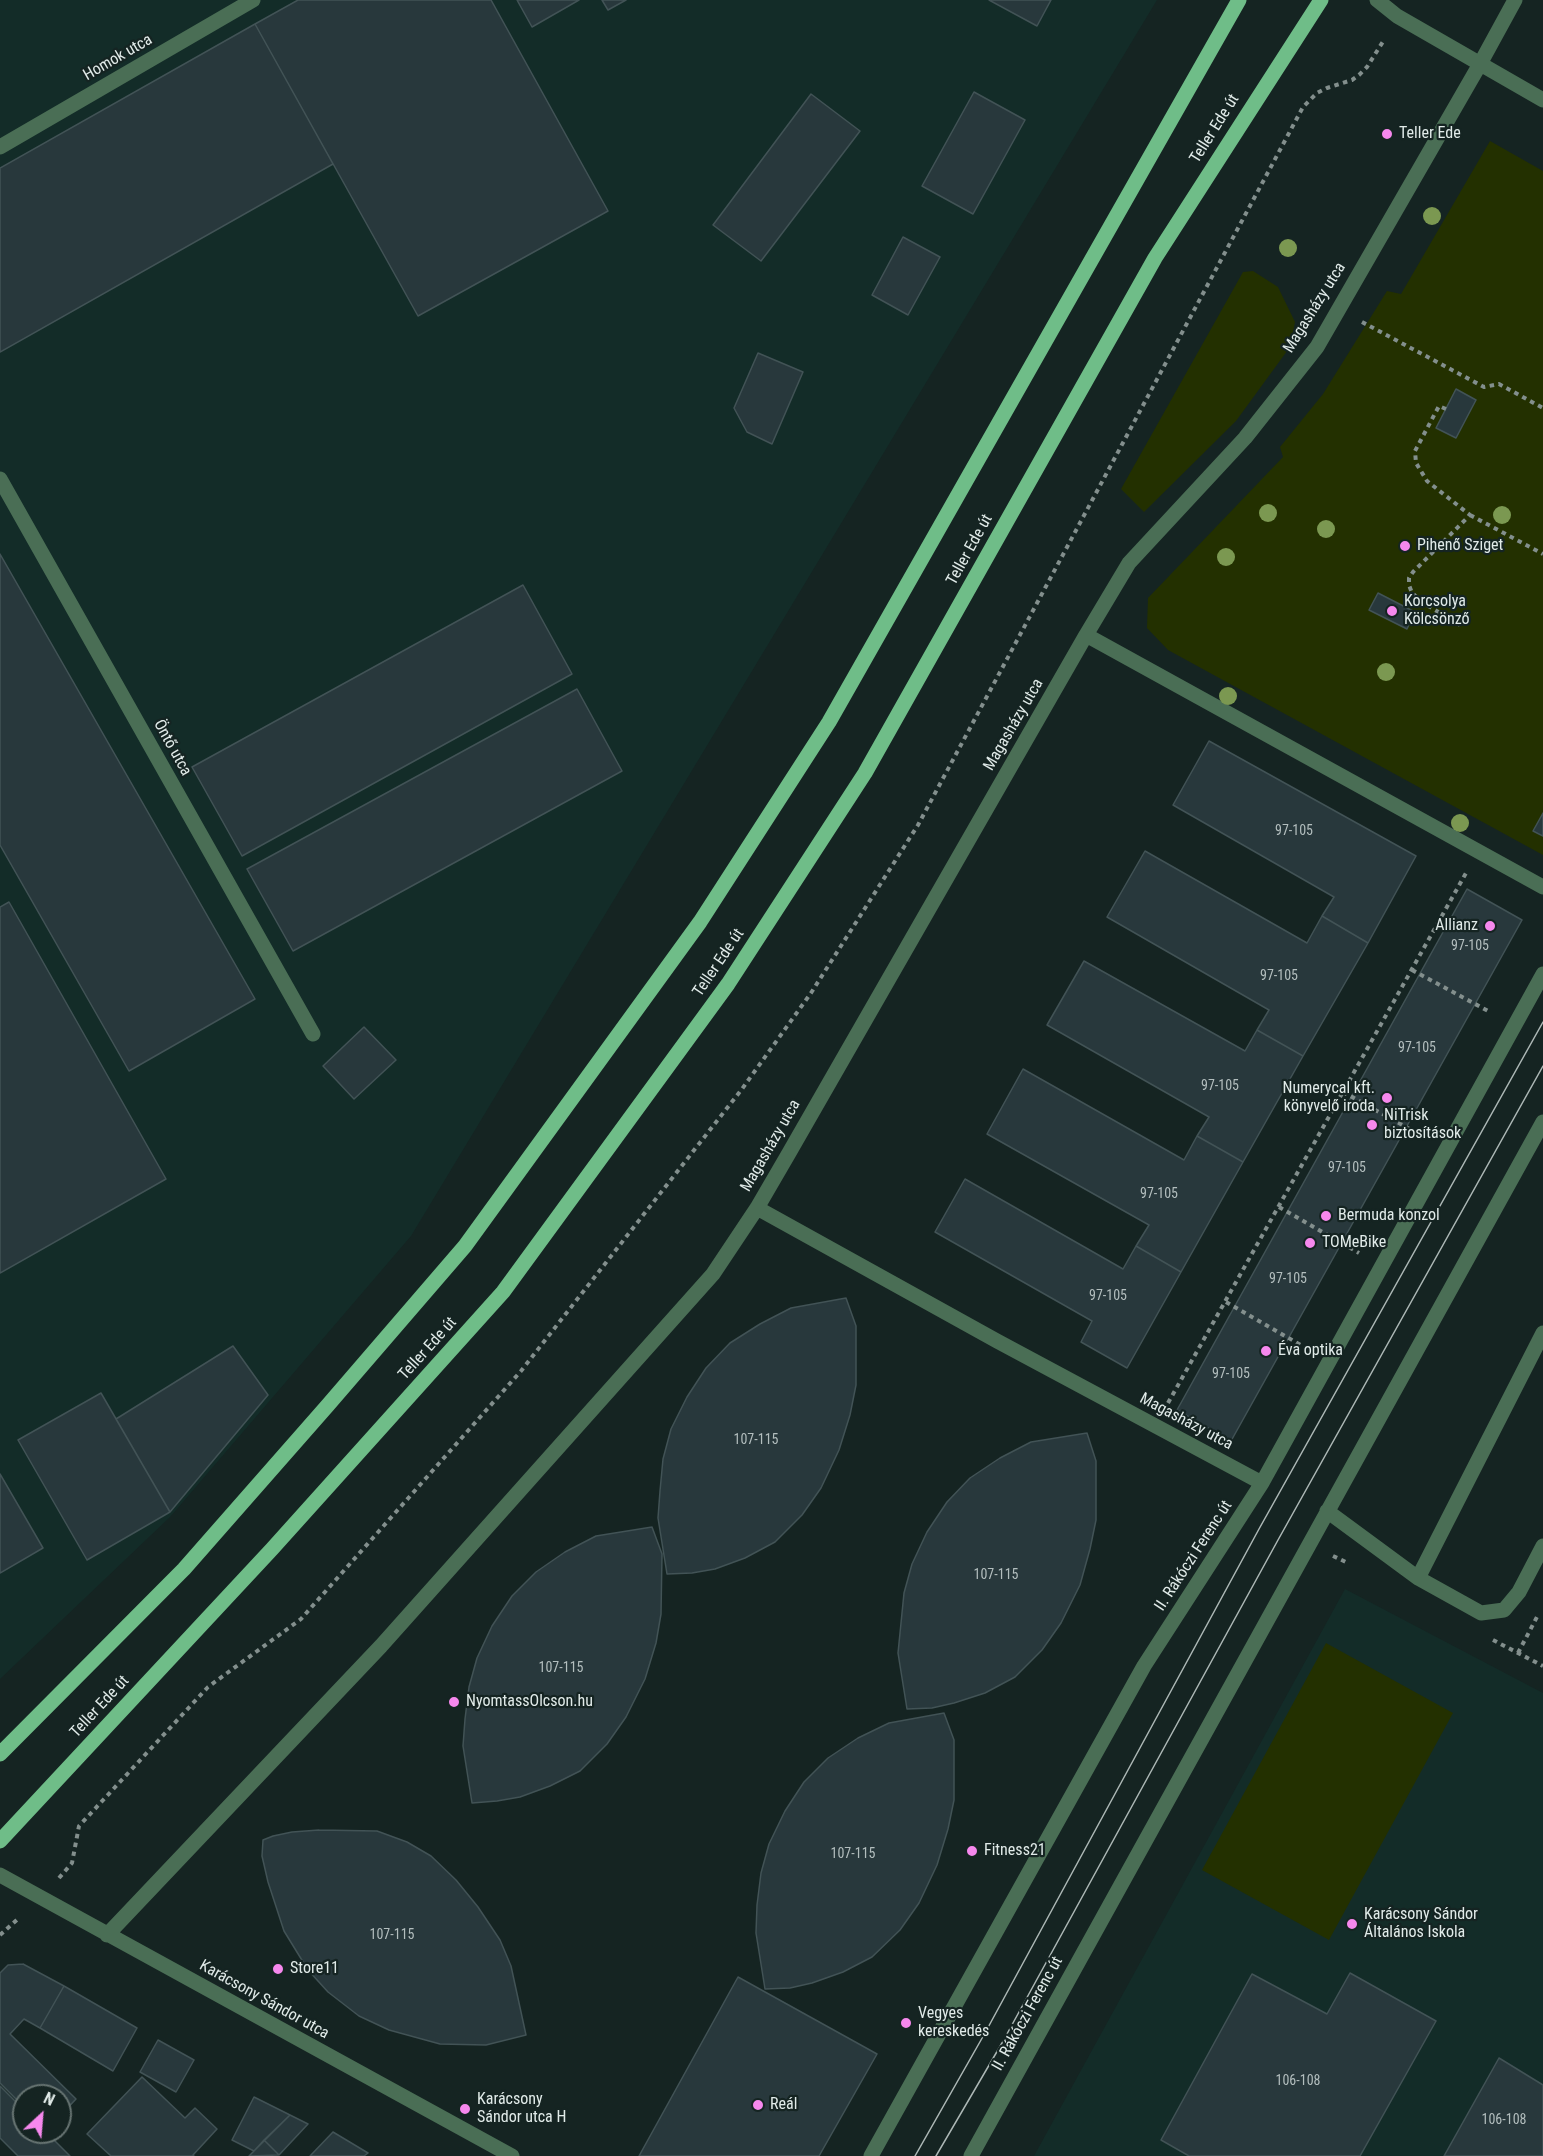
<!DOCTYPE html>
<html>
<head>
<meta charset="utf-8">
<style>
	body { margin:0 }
	#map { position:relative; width:1543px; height:2156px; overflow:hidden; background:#152422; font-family:"Roboto Condensed",sans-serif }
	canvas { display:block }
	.north { position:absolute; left:12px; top:2084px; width:60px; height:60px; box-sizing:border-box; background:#152422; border:2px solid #677472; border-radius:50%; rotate:26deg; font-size:16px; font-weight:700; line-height:24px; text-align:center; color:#e1ebe9 }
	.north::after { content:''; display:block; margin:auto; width:21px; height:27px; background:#f688ed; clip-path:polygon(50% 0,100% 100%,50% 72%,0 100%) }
</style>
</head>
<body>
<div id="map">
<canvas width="1543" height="2156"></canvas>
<div class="north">N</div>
</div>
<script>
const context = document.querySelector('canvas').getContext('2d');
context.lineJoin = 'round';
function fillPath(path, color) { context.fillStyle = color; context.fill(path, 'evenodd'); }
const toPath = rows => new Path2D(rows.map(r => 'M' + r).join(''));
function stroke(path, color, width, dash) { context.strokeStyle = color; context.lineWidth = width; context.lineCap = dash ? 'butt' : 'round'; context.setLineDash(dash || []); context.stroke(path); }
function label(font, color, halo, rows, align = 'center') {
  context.font = font + ' "Roboto Condensed",sans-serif'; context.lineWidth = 4.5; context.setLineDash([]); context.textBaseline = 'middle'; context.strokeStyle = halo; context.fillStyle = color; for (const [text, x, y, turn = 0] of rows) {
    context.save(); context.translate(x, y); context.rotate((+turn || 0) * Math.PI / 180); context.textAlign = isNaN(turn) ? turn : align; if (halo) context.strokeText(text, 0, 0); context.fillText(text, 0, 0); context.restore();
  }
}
const built = toPath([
	[0,0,1157,0,411,1236,170,1517,0,1679],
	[1345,1589,1543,1693,1543,2156,1034,2156]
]);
const green = toPath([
	[1490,141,1543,171,1543,855,1168,650,1147,628,1148,598,1283,457,1280,447,1323,394,1387,291,1401,294],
	[1253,271,1278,287,1295,322,1290,347,1236,421,1144,512,1121,489,1243,272],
	[1326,1643,1453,1713,1329,1940,1202,1870]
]);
const building = toPath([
	[298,0,491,0,608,211,418,316,255,24,298,0],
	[517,0,579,0,532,27,517,0],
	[602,0,626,0,608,10,602,0],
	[989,0,1051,0,1037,26,989,0],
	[255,24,333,164,0,352,0,168,255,24],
	[974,92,1025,120,973,214,922,186,974,92],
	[811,94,860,131,761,261,713,225,811,94],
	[903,237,940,257,908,315,872,295,903,237],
	[758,353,803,372,772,444,747,432,734,408,758,353],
	[1456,389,1476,400,1456,438,1436,428,1456,389],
	[0,554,255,999,129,1071,0,845,0,554],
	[523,585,572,674,242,856,192,767,523,585],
	[1378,593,1415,612,1407,629,1369,610,1378,593],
	[577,689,622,771,293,951,247,869,577,689],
	[1209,741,1416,856,1368,943,1322,916,1334,897,1173,805,1209,741],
	[1543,813,1543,836,1533,831,1543,813],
	[1145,851,1307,943,1322,916,1368,943,1303,1056,1257,1030,1269,1010,1107,917,1145,851],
	[1467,889,1522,920,1231,1441,1177,1410,1467,889],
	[9,902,166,1179,0,1273,0,907,9,902],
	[1084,961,1245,1051,1257,1030,1303,1056,1243,1162,1197,1136,1209,1117,1047,1025,1084,961],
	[364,1027,396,1060,354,1099,323,1066,364,1027],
	[1023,1069,1184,1160,1197,1136,1243,1162,1181,1272,1136,1246,1149,1225,987,1134,1023,1069],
	[965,1179,1123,1269,1136,1246,1181,1272,1127,1368,1081,1342,1092,1321,935,1232,965,1179],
	[846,1298,856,1326,856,1385,850,1415,839,1450,821,1488,802,1515,775,1542,745,1558,715,1569,692,1573,667,1574,658,1518,660,1491,663,1459,671,1429,687,1397,706,1368,730,1343,760,1324,791,1308,846,1298],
	[233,1346,268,1395,170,1512,116,1419,233,1346],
	[101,1393,170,1512,87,1560,18,1440,101,1393],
	[1087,1433,1096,1461,1096,1520,1090,1549,1080,1585,1061,1623,1042,1650,1015,1677,985,1693,954,1703,932,1708,907,1709,898,1653,904,1593,912,1564,927,1532,947,1502,970,1478,1000,1458,1031,1442,1087,1433],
	[0,1474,43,1548,0,1573,0,1474],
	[652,1527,662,1554,661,1614,656,1643,645,1679,626,1717,607,1744,580,1771,550,1786,520,1797,497,1801,472,1803,463,1746,465,1719,469,1687,477,1658,492,1626,512,1596,536,1572,565,1552,596,1536,652,1527],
	[944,1713,954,1740,954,1800,948,1829,937,1865,919,1903,900,1930,872,1957,843,1972,812,1983,790,1988,765,1989,756,1933,757,1905,761,1873,769,1844,785,1811,804,1782,828,1758,858,1738,889,1723,944,1713],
	[319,1830,377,1831,407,1842,431,1856,456,1880,478,1907,500,1940,511,1966,526,2035,486,2045,440,2044,389,2030,359,2016,328,1992,308,1970,284,1931,268,1882,262,1856,263,1840,273,1836,292,1832,319,1830],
	[23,1964,64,1986,40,2028,24,2019,10,2034,76,2099,60,2116,60,2096,24,2096,24,2107,0,2083,0,1973,8,1965,23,1964],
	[1350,1973,1436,2021,1360,2156,1189,2156,1161,2140,1252,1974,1327,2014,1350,1973],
	[738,1977,877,2054,819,2156,639,2156,738,1977],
	[64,1986,137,2028,113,2071,40,2028,64,1986],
	[158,2040,194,2060,176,2092,140,2072,158,2040],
	[1499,2058,1543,2085,1543,2156,1444,2156,1499,2058],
	[142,2077,185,2118,195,2108,217,2129,193,2155,194,2156,111,2156,87,2134,142,2077],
	[0,2086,24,2110,24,2132,46,2132,70,2156,18,2156,0,2138,0,2086],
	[254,2097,290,2115,254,2151,232,2140,254,2097],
	[290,2115,308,2124,279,2155,264,2140,290,2115],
	[333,2132,368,2153,364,2156,310,2156,333,2132],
	[264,2140,279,2155,249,2156,254,2151,264,2140]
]);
const path = toPath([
	[1362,322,1484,387,1499,384,1543,408],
	[1446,409,1439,406,1415,451,1416,463,1427,481,1470,515,1413,572,1409,578,1409,585,1412,593,1425,604,1460,625],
	[1470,515,1543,554],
	[1412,970,1490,1012],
	[1343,1092,1424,1137],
	[1279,1207,1359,1253],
	[1226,1302,1306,1348],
	[1168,1403,1466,873],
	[1333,1556,1348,1563],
	[1493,1640,1543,1666],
	[1518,1653,1538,1615],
	[59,1878,72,1863,79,1826,208,1687,301,1619,521,1371,742,1089,811,993,918,825,1303,107,1317,93,1327,88,1352,80,1359,75,1367,67,1384,40],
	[0,1935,20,1917]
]);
const minor = toPath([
	[1377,0,1397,16,1543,100],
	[0,147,253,0],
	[0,479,313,1034],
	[1086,635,1129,563,1245,438,1317,347,1480,64,1515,0],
	[757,1208,997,1341,1262,1483],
	[1327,1511,1418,1578,1481,1613,1504,1610,1519,1592,1543,1546],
	[1418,1578,1543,1333],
	[0,1875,512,2156],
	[107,1935,381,1646,713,1274,757,1208,789,1153,1086,635,1543,887],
	[871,2156,1144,1666,1262,1483,1543,974],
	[971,2156,1543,1122]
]);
const major = toPath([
	[0,1754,184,1569,328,1405,465,1246,700,922,829,722,1239,0],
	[0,1841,272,1549,503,1292,728,984,865,773,1155,258,1321,0]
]);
const tram = toPath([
	[915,2156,985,2033,1259,1529,1543,1022],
	[936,2156,1002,2043,1278,1540,1543,1066]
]);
const trees = [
	[1432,216],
	[1288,248],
	[1268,513],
	[1502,515],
	[1326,529],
	[1226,557],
	[1386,672],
	[1228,696],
	[1460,823]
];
const markers = [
	[1387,134,6,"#f688ed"],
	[1405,546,6,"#f688ed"],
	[1392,611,6,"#f688ed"],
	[1490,926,6,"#f688ed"],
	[1387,1098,6,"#f688ed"],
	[1372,1125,6,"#f688ed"],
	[1326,1216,6,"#f688ed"],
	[1310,1243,6,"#f688ed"],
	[1266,1351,6,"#f688ed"],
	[454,1702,6,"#f688ed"],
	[972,1851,6,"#f688ed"],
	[1352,1924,6,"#f688ed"],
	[278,1969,6,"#f688ed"],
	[906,2023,6,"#f688ed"],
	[758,2105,6,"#f688ed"],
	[465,2109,6,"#f688ed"]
];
const numberNames = [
	["97-105",1294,831],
	["97-105",1470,946],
	["97-105",1279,976],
	["97-105",1417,1048],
	["97-105",1220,1086],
	["97-105",1347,1168],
	["97-105",1159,1194],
	["97-105",1288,1279],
	["97-105",1108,1296],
	["97-105",1231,1374],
	["107-115",756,1440],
	["107-115",996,1575],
	["107-115",561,1668],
	["107-115",853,1854],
	["107-115",392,1935],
	["106-108",1298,2081],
	["106-108",1504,2120]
];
const streetNames = [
	["Homok utca",118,58,-30],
	["Teller Ede út",1215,129,-58],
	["Magasházy utca",1315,308,-58],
	["Teller Ede út",970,550,-61],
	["Magasházy utca",1014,725,-60],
	["Öntő utca",172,748,61],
	["Teller Ede út",719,963,-56],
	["Magasházy utca",771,1146,-60],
	["Teller Ede út",428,1349,-48],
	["Magasházy utca",1186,1422,28],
	["II. Rákóczi Ferenc út",1194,1556,-57],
	["Teller Ede út",100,1707,-47],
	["Karácsony Sándor utca",264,2000,29],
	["II. Rákóczi Ferenc út",1028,2014,-61]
];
const poiNames = [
	["Teller Ede",1399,134],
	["Pihenő Sziget",1417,546],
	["Korcsolya",1404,602],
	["Kölcsönző",1404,620],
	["Allianz",1478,926,"right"],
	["Numerycal kft.",1375,1089,"right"],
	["könyvelő iroda",1375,1107,"right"],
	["NiTrisk",1384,1116],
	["biztosítások",1384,1134],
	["Bermuda konzol",1338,1216],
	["TOMeBike",1322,1243],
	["Éva optika",1278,1351],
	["NyomtassOlcson.hu",466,1702],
	["Fitness21",984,1851],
	["Karácsony Sándor",1364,1915],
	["Általános Iskola",1364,1933],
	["Store11",290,1969],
	["Vegyes",918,2014],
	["kereskedés",918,2032],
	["Karácsony",477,2100],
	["Sándor utca H",477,2118],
	["Reál",770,2105]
];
fillPath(built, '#132c28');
fillPath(green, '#233000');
fillPath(building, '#28383c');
stroke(building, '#425356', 1.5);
stroke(path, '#838f8d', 4, [4.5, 4.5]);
stroke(minor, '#4a6e55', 15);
stroke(major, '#6fbd88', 15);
stroke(tram, '#adb8b6', 1.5);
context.fillStyle = '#7b9851';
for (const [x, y] of trees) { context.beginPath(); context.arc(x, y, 9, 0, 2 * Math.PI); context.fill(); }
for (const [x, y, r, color] of markers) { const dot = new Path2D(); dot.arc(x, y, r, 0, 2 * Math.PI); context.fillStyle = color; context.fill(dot); stroke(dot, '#152422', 2); }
label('14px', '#b3bebe', null, numberNames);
label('16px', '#e1ebe9', '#152422', streetNames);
label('16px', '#e1ebe9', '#152422', poiNames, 'left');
</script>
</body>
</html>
